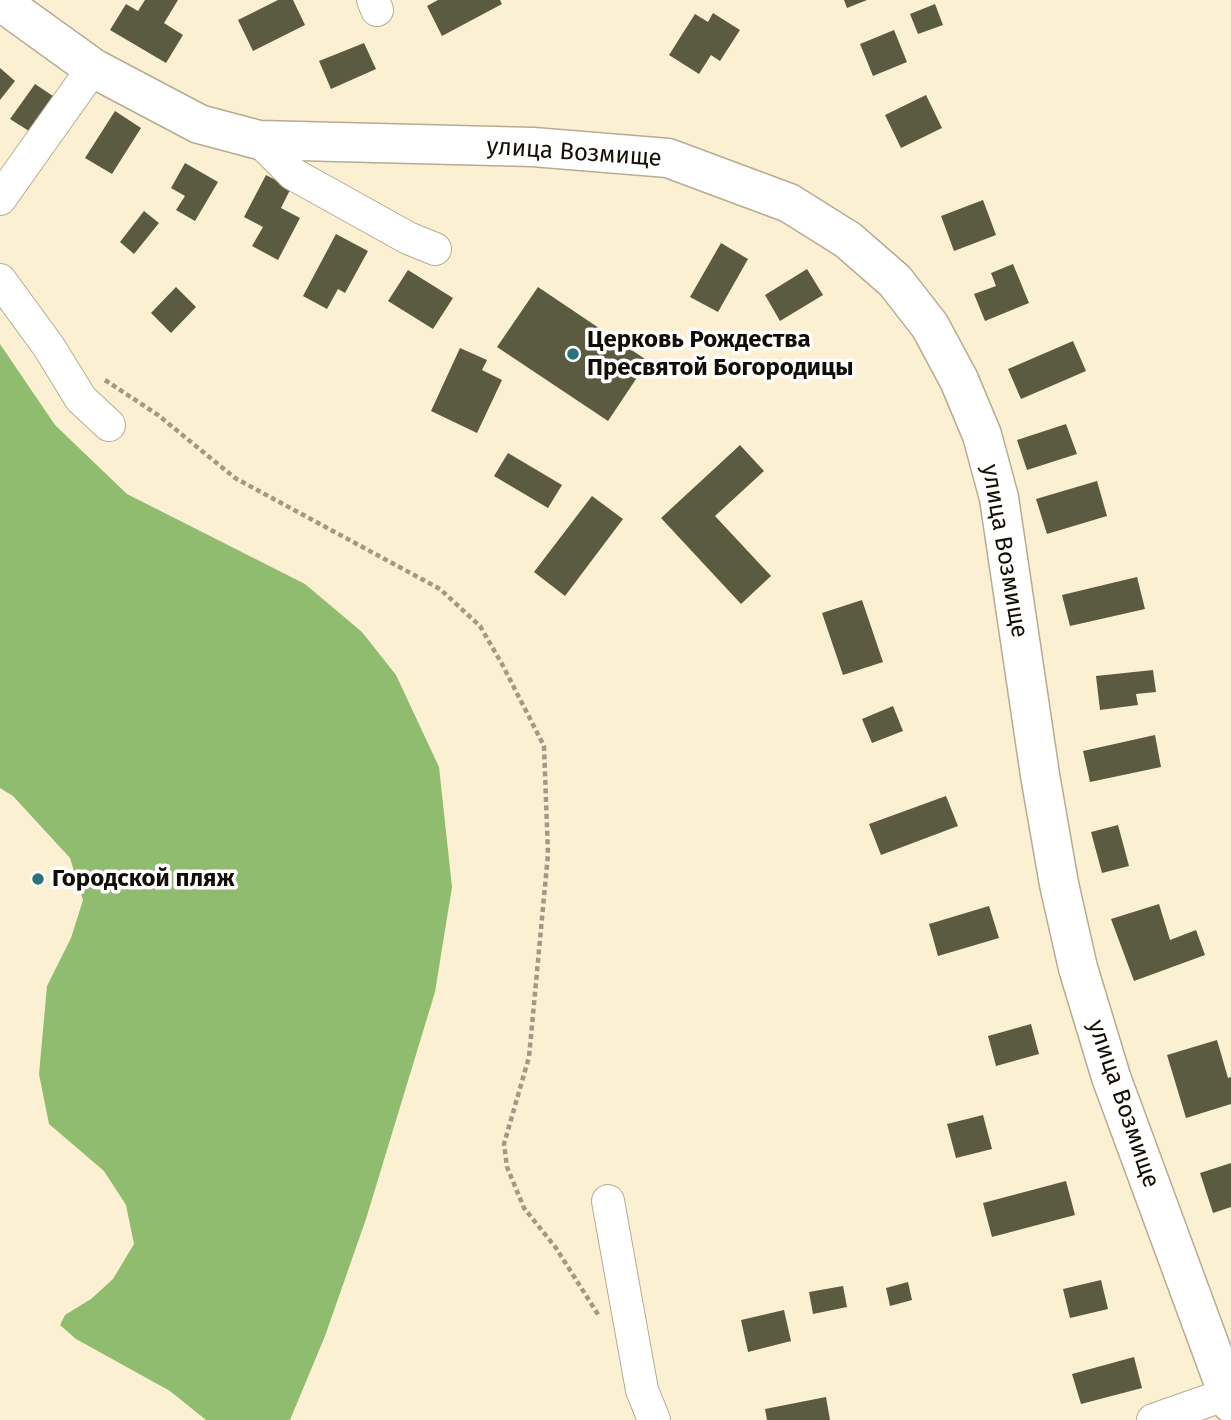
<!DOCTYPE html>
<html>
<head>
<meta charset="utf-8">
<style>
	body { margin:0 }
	canvas { display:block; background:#fcf0d3 }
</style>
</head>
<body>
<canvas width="1231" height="1420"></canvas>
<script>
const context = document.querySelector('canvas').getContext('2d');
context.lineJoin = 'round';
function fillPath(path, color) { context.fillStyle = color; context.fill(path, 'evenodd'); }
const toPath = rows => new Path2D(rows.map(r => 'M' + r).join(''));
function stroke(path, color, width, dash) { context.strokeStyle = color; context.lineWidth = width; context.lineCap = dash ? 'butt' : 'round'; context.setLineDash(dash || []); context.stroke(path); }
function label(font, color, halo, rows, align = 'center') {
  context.font = font + ' "Fira Sans",sans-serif'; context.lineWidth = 7; context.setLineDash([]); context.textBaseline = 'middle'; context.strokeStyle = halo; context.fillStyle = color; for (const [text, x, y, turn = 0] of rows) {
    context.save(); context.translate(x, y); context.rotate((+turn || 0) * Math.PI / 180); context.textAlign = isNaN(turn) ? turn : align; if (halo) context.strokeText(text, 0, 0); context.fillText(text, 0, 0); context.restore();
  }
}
const water = toPath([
	[0,344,55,425,127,494,305,584,362,632,396,675,439,767,452,887,435,992,366,1219,325,1336,290,1420,206,1420,170,1391,76,1339,60,1325,65,1315,91,1299,113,1279,134,1244,126,1205,104,1171,49,1124,39,1074,47,986,71,938,83,900,70,858,13,796,0,788]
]);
const building = toPath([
	[145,0,178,0,164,23,183,35,166,63,110,30,126,4,138,11],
	[278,0,293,0,305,25,253,51,238,20],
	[438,0,500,0,502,4,442,36,427,6],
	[844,0,867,0,847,8],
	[935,4,943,25,918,34,910,14],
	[713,13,740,30,720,61,711,55,699,74,669,55,695,14,708,22],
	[894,30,907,62,873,76,860,44],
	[364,43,376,69,331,89,319,61],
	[0,68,15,81,0,100],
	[35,84,53,96,29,131,10,119],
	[926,95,942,128,901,148,885,115],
	[115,111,141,128,112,174,85,158],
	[185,163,218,182,195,221,176,210,185,196,171,188],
	[266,175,291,188,281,208,300,218,278,260,252,246,263,227,244,217],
	[983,200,996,235,954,251,941,216],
	[144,211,159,223,134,254,120,242],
	[336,234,368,251,345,293,338,289,327,309,303,296],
	[721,243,748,259,718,312,690,297],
	[1013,264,1029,303,985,321,974,294,996,286,991,273],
	[807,269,823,295,780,321,765,295],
	[408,270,453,298,433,329,388,301],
	[176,287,196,307,171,333,151,313],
	[538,287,648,361,608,421,497,347],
	[1073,341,1086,371,1021,399,1008,369],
	[460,348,487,360,482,370,502,380,477,433,431,411],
	[1066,424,1077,454,1027,470,1017,440],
	[740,445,764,471,715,516,771,576,741,604,661,518],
	[508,453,562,485,548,508,494,476],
	[1097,481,1107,516,1047,534,1036,499],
	[592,496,623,519,565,596,534,572],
	[1137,577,1145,609,1070,626,1062,595],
	[862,600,883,662,843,675,822,613],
	[1153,670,1156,692,1136,694,1138,705,1100,710,1096,676],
	[893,706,903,731,872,743,862,719],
	[1155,735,1161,767,1090,782,1083,751],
	[946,796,958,826,881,855,869,824],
	[1118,825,1129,866,1102,873,1091,832],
	[1159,904,1170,940,1196,930,1205,955,1134,981,1111,919],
	[989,906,999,938,938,956,929,924],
	[1031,1024,1039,1054,996,1066,988,1036],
	[1217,1040,1228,1078,1231,1077,1231,1104,1186,1118,1167,1055],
	[983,1115,992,1149,956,1158,947,1124],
	[1231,1163,1231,1207,1213,1213,1200,1173],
	[1066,1181,1075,1215,992,1237,983,1203],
	[1101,1280,1108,1309,1070,1318,1063,1289],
	[908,1282,912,1300,890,1306,886,1288],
	[843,1286,847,1307,813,1314,809,1292],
	[784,1310,791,1341,748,1352,741,1320],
	[1134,1357,1142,1388,1081,1404,1072,1374],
	[826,1397,830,1420,767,1420,765,1409]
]);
const path = toPath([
	[105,380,158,415,235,478,440,589,480,626,502,664,544,746,548,854,529,1057,504,1144,507,1167,524,1208,556,1248,599,1316]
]);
const minor = toPath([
	[373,0,377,10],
	[259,140,293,174,408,238,435,249],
	[0,199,93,68],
	[0,280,49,347,81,399,109,425],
	[608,1201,642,1390,654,1420],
	[1153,1420,1227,1394]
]);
const major = toPath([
	[0,1,93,68,199,124,259,140,533,147,668,158,789,203,848,240,895,281,930,326,959,380,982,435,999,498,1040,775,1059,884,1078,968,1111,1077,1231,1403]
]);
const markers = [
	[573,354,7,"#297379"],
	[38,879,7,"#297379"]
];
const streetNames = [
	["улица Возмище",574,153,4],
	["улица Возмище",1004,551,80],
	["улица Возмище",1123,1104,71]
];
const poiNames = [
	["Церковь Рождества",587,340],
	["Пресвятой Богородицы",587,368],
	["Городской пляж",52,879]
];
fillPath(water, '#8fbc6f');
fillPath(building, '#5a5b41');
stroke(minor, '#b7ab91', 34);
stroke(major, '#b7ab91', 41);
stroke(path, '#a29984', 4.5, [5, 3.5]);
stroke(minor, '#fff', 32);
stroke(major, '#fff', 38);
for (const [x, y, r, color] of markers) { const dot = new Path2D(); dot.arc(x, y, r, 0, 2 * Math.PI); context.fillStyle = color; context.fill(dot); stroke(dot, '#fff', 2.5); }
label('24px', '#120e05', '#fff', streetNames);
label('bold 24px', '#120e05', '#fff', poiNames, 'left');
</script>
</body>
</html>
